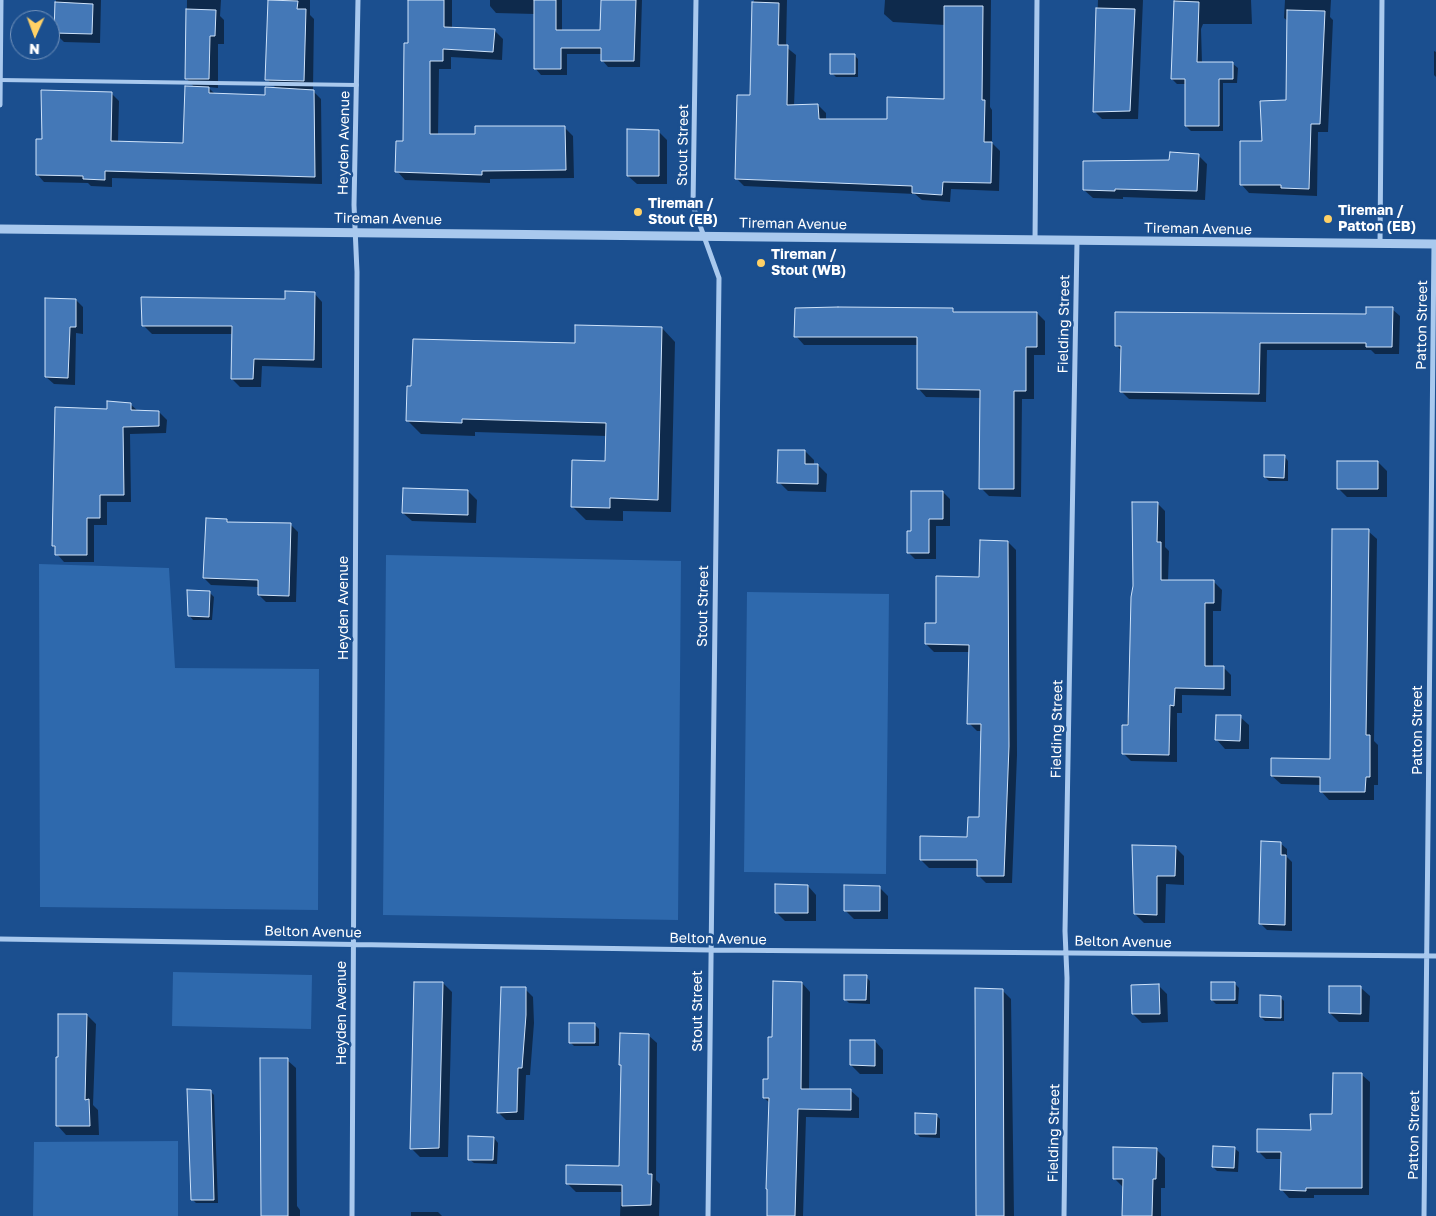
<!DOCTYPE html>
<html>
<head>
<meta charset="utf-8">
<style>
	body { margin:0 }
	#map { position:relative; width:1436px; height:1216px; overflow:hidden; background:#1b4f8f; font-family:"Golos Text",sans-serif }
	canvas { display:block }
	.north { position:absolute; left:10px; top:10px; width:50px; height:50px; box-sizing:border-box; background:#1b4f8f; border:1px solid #7695bc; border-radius:50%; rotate:182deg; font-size:14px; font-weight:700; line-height:20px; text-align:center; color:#fff }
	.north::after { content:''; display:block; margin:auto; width:18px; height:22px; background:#ffd166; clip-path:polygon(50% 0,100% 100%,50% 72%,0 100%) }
</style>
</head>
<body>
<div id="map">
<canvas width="1436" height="1216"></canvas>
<div class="north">N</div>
</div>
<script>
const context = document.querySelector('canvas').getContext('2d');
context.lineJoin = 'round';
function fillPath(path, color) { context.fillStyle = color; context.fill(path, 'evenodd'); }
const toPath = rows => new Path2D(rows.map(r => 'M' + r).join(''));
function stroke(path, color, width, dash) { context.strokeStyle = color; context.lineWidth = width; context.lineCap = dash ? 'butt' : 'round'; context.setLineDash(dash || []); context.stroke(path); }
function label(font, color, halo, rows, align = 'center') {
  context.font = font + ' "Golos Text",sans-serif'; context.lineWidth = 5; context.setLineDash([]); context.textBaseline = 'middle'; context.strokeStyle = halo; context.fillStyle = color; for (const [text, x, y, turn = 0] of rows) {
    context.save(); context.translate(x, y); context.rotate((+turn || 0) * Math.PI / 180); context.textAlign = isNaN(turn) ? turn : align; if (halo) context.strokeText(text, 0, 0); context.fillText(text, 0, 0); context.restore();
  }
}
const green = toPath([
	[386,555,681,561,678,920,383,915],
	[39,564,169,568,175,668,319,669,318,910,40,907],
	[747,592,889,594,886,874,744,872],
	[173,972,312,975,311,1029,172,1026],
	[178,1141,178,1216,33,1216,34,1142]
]);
const shadow = toPath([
	[56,0,101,0,100,43,64,42,55,33],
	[187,0,221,0,220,16,224,20,224,44,218,44,218,88,208,87,215,94,266,96,277,89,267,79,270,0,310,0,310,15,314,19,313,89,304,89,304,91,314,92,321,99,322,184,112,178,112,187,91,186,88,183,44,182,37,174,44,141,112,94,119,101,118,142,185,145,195,88,186,78],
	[410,0,452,0,452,29,494,30,503,39,502,60,451,57,451,69,439,69,438,136,477,136,564,127,573,136,574,178,490,179,490,183,405,180,397,171,404,143],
	[490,0,562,0,562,32,602,32,602,0,642,0,640,67,608,67,602,60,602,54,567,54,567,75,541,75,535,68,535,14,496,13,490,6],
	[754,0,787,0,786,47,796,55,794,106,818,105,826,113,826,121,888,120,945,100,945,25,893,22,884,14,885,0,991,0,990,107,992,110,992,143,1000,151,999,191,951,189,950,202,922,200,915,194,744,186,736,178,752,97],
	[1098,0,1143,0,1138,119,1102,119,1094,111],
	[1175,0,1251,0,1252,24,1203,24,1201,29,1202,63,1233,64,1238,68,1237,83,1223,83,1223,131,1191,131,1186,126,1186,84,1177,84,1172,79],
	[1285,0,1331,0,1330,17,1333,20,1328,132,1318,132,1317,196,1249,193,1241,184,1287,102,1289,22,1284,18],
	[1434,51,1436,52,1436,77,1434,75],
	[854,55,858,59,858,77,836,77,832,73],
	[658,131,667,140,667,184,637,184,628,176],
	[1198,155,1207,164,1205,200,1123,197,1123,199,1093,198,1084,190,1171,161],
	[314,293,322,302,322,368,262,366,261,387,240,387,232,379,233,334,152,334,144,326],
	[76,300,83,307,83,334,76,333,75,385,54,384,46,377],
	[1392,309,1400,316,1399,354,1375,354,1371,350,1267,350,1266,402,1129,399,1121,391,1122,351,1116,345,1367,315],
	[953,310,956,313,1037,313,1045,321,1045,355,1034,355,1034,399,1022,399,1021,497,989,496,981,488,981,398,926,397,918,388,918,345,804,345,796,336],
	[662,328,675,342,671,512,623,511,623,521,586,520,572,506,607,462,607,436,475,432,475,436,421,434,408,421,576,345],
	[130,404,138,411,159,412,167,420,166,433,130,434,131,502,107,502,107,525,94,525,94,562,64,562,57,554,57,549,53,546,108,410],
	[805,451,814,460,814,465,818,465,827,474,826,492,788,491,779,482],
	[1284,456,1288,461,1288,481,1269,481,1265,477],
	[1378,462,1387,471,1387,497,1347,497,1338,488],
	[468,491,477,500,476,523,412,521,403,513],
	[943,492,950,499,950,526,936,526,936,559,915,559,908,552,912,532],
	[1157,503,1165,511,1165,547,1169,551,1168,581,1214,582,1222,590,1221,611,1213,611,1213,667,1223,667,1231,675,1231,696,1182,695,1182,713,1177,713,1177,762,1131,761,1123,753],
	[227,520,230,523,291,525,298,532,296,602,266,602,259,595,259,587,211,585,204,578],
	[1368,531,1377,539,1374,741,1378,745,1378,785,1374,785,1374,800,1329,800,1321,791,1321,785,1281,784,1272,776,1331,760],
	[1008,542,1016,550,1017,755,1012,883,986,883,978,875,978,868,929,868,921,860,969,838,980,819,982,731,977,731,969,723,970,652,934,652,926,644,937,624,981,578],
	[210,593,214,597,212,620,193,620,189,615],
	[1240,717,1249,725,1249,749,1225,749,1217,740],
	[1280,843,1287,849,1287,857,1292,862,1292,931,1267,930,1261,924],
	[1133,847,1175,847,1184,856,1184,885,1166,884,1165,923,1144,923,1135,914],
	[808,886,816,895,816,921,785,921,776,912],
	[879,887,888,896,888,919,854,919,845,910],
	[866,977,870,981,870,1004,849,1003,845,999],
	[443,983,452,992,448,1157,420,1157,411,1148],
	[802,983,810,992,809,1090,850,1090,859,1098,859,1118,806,1117,803,1216,768,1216,770,1103,764,1098,769,1081,773,1038],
	[1235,984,1239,988,1238,1004,1216,1004,1212,1000],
	[1158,985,1167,994,1168,1022,1142,1023,1133,1014],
	[1361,988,1370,996,1369,1022,1339,1022,1330,1013],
	[525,989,533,997,534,1023,530,1075,526,1075,524,1120,506,1120,498,1112],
	[1002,990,1011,999,1014,1216,977,1216],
	[1280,997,1284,1001,1284,1021,1265,1021,1261,1017],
	[87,1015,96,1024,93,1105,98,1110,99,1135,66,1135,58,1126,59,1058],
	[595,1025,599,1029,599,1046,574,1046,570,1042],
	[648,1035,657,1043,656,1180,660,1184,659,1216,620,1216,621,1192,576,1192,567,1183,620,1167,622,1067,620,1064],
	[875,1041,883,1050,883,1074,860,1074,851,1065],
	[261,1059,287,1060,296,1068,297,1206,300,1210,300,1216,263,1216,262,1134,260,1132],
	[1362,1075,1370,1082,1369,1195,1314,1195,1314,1198,1289,1198,1282,1190,1282,1159,1266,1159,1258,1151,1312,1132,1333,1115],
	[210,1091,214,1095,218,1203,196,1203,192,1199],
	[936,1115,940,1119,940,1138,920,1137,916,1133],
	[494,1138,498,1143,497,1164,474,1163,469,1159],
	[1234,1148,1239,1152,1238,1172,1217,1171,1213,1167],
	[1156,1149,1165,1158,1165,1188,1161,1188,1161,1216,1124,1216,1123,1187,1114,1178],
	[411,1212,438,1212,442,1216,411,1216]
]);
const building = toPath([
	[268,0,298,1,297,9,306,9,304,81,265,80,268,0],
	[408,0,444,0,444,27,495,29,493,52,443,49,443,61,430,61,430,134,475,134,475,126,565,126,566,170,482,171,482,175,395,172,396,141,403,141,404,43,408,43,408,0],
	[534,0,556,0,556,30,600,30,601,0,636,0,634,61,601,61,601,48,561,48,561,69,534,69,534,0],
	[1174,1,1199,2,1197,62,1233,62,1233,79,1219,79,1219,126,1185,126,1185,79,1171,79,1174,1],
	[55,2,93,4,92,34,54,33,55,2],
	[752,2,779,3,778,45,788,45,787,105,818,104,819,119,887,119,887,97,944,99,944,6,983,6,982,100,985,100,984,142,992,142,991,183,943,182,942,195,912,193,912,186,735,179,737,95,750,95,752,2],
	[1096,8,1135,9,1130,111,1093,112,1096,8],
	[186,9,216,10,215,36,210,36,209,79,185,79,186,9],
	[1287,10,1325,11,1320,124,1311,124,1309,189,1281,188,1281,185,1240,185,1240,141,1262,141,1260,101,1286,100,1287,10],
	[830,54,855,54,855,74,830,74,830,54],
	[185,86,209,87,209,93,265,95,265,87,314,90,315,177,105,171,105,180,83,179,83,176,36,175,36,139,42,139,41,90,112,92,111,141,183,143,185,86],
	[627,129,659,130,659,176,627,176,627,129],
	[1170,152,1199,154,1197,191,1115,189,1115,191,1083,190,1083,161,1169,160,1170,152],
	[285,291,315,292,314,360,254,359,253,379,231,379,232,326,142,326,141,297,285,299,285,291],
	[45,298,76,299,76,327,70,327,68,378,45,377,45,298],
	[838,307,953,308,953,312,1037,312,1037,347,1026,347,1026,391,1014,391,1014,489,979,489,980,390,917,389,917,337,794,337,795,308,838,307],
	[1366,307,1393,307,1392,347,1366,347,1366,343,1260,343,1259,394,1120,392,1121,346,1115,346,1115,312,1366,314,1366,307],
	[575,325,662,327,658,500,610,498,610,508,571,507,572,460,605,461,606,423,462,419,462,423,406,421,407,386,411,386,413,339,575,343,575,325],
	[107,401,131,403,131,410,159,411,159,426,123,427,124,495,100,495,100,518,87,518,87,555,55,555,55,546,52,546,55,407,107,409,107,401],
	[778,450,805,450,805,464,818,464,818,484,777,483,778,450],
	[1264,455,1285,455,1284,478,1264,477,1264,455],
	[1337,461,1378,461,1378,489,1337,489,1337,461],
	[403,488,468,490,468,515,402,513,403,488],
	[911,491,943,491,943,519,929,519,929,553,907,553,907,531,911,531,911,491],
	[1132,502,1158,502,1157,542,1161,542,1161,580,1214,580,1214,603,1205,603,1205,666,1224,666,1224,689,1175,688,1174,706,1170,705,1169,755,1122,754,1122,725,1128,725,1131,597,1133,586,1132,502],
	[206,518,227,519,227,522,291,523,289,596,258,595,258,580,203,578,206,518],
	[1332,529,1369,529,1366,735,1370,735,1370,777,1366,777,1365,792,1320,792,1320,777,1271,776,1271,758,1330,759,1332,529],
	[980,540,1008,541,1009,746,1004,876,977,876,977,860,920,860,920,836,967,837,968,817,979,817,981,724,967,724,969,645,925,644,925,623,936,623,936,576,979,577,980,540],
	[187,590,210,591,209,617,188,616,187,590],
	[1216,715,1241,715,1240,741,1215,740,1216,715],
	[1261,841,1281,842,1281,855,1286,855,1285,925,1259,924,1261,841],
	[1132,845,1176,846,1175,876,1157,876,1157,915,1134,914,1132,845],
	[775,884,808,885,808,913,775,913,775,884],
	[844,885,880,886,880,911,844,911,844,885],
	[844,975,867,975,866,1000,844,1000,844,975],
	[773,981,802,982,801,1089,851,1089,851,1110,798,1109,795,1216,767,1216,767,1189,766,1189,769,1098,763,1098,763,1079,768,1079,768,1037,772,1037,773,981],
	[414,982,443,982,439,1148,410,1149,414,982],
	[1211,982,1235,982,1235,1000,1211,1000,1211,982],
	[1159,984,1160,1014,1132,1014,1131,985,1159,984],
	[1329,986,1361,986,1361,1014,1329,1013,1329,986],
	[501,987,526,987,526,1015,522,1068,518,1068,517,1112,497,1113,501,987],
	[975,988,1003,989,1004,1216,976,1216,975,988],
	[1260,995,1281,996,1281,1018,1260,1017,1260,995],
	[58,1014,87,1014,85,1100,89,1099,90,1126,56,1126,56,1057,58,1057,58,1014],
	[569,1023,595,1023,595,1043,569,1043,569,1023],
	[620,1033,649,1034,648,1174,652,1174,651,1205,622,1206,622,1185,566,1184,566,1165,619,1166,621,1065,619,1065,620,1033],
	[850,1040,875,1040,875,1066,850,1065,850,1040],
	[260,1058,288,1058,288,1216,261,1216,260,1058],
	[1333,1073,1362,1073,1362,1188,1306,1188,1306,1191,1280,1190,1281,1152,1257,1152,1257,1129,1311,1130,1310,1114,1332,1114,1333,1073],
	[187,1089,211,1090,214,1200,191,1200,187,1089],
	[915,1113,937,1114,936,1134,915,1134,915,1113],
	[468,1136,494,1137,493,1160,468,1160,468,1136],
	[1213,1146,1235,1147,1234,1168,1212,1167,1213,1146],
	[1113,1147,1157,1148,1156,1179,1153,1179,1152,1216,1122,1216,1123,1179,1113,1179,1113,1147]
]);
const service = toPath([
	[0,80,357,85]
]);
const minor = toPath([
	[696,0,693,206,719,278,708,1216],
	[0,105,1,0],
	[1035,241,1037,0],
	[1380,244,1382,0],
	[0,939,710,950,1436,956],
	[352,1216,357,272,354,205,358,0],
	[1064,1216,1067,978,1065,931,1077,241],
	[1424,1216,1434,244]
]);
const tertiary = toPath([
	[0,229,1436,244]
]);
const markers = [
	[638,212,5,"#ffd166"],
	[1328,219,5,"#ffd166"],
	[761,263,5,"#ffd166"]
];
const streetNames = [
	["Heyden Avenue",344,143,-89],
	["Stout Street",683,145,-89],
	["Tireman Avenue",388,219,1],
	["Tireman Avenue",793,224,1],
	["Tireman Avenue",1198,229,1],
	["Fielding Street",1064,324,-89],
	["Patton Street",1422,325,-89],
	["Stout Street",703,606,-89],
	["Heyden Avenue",344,608,-90],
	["Fielding Street",1057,729,-89],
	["Patton Street",1418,730,-90],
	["Belton Avenue",313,932,1],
	["Belton Avenue",718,939,1],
	["Belton Avenue",1123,942,1],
	["Stout Street",698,1011,-90],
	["Heyden Avenue",342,1013,-90],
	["Fielding Street",1054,1133,-89],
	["Patton Street",1414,1135,-89]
];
const poiNames = [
	["Tireman /",648,204],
	["Stout (EB)",648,220],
	["Tireman /",1338,211],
	["Patton (EB)",1338,227],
	["Tireman /",771,255],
	["Stout (WB)",771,271]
];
fillPath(green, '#2e69ad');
fillPath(shadow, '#0007');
fillPath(building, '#4478b7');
stroke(building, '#cfe3fa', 1);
stroke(service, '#a9c9ee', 4);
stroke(minor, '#a9c9ee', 5);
stroke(tertiary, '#a9c9ee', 9);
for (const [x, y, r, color] of markers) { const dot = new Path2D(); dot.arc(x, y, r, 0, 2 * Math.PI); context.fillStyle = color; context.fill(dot); stroke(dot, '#1b4f8f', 2); }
label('14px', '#fff', '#1b4f8f', streetNames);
label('bold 14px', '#fff', '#1b4f8f', poiNames, 'left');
</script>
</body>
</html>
